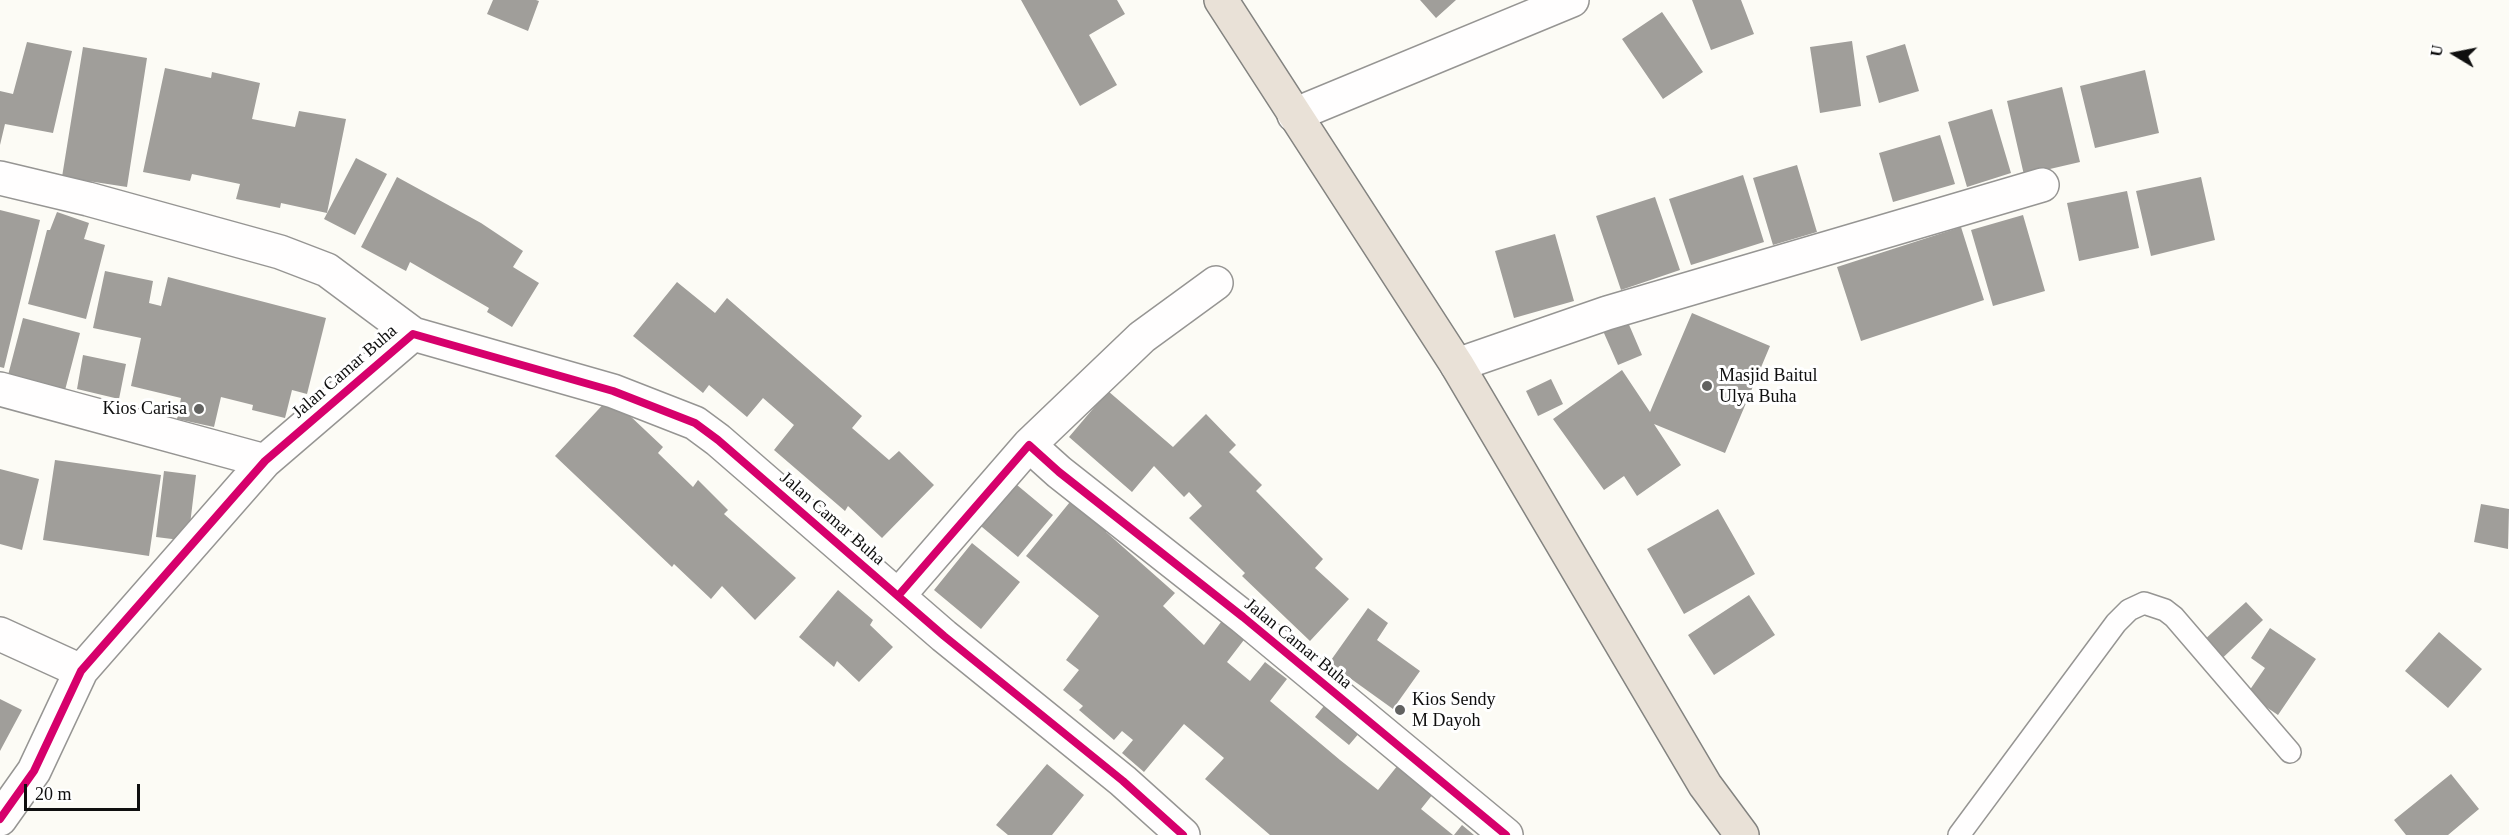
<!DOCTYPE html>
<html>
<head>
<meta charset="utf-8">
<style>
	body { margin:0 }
	#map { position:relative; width:2509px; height:835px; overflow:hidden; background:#fcfbf5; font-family:Georgia,serif }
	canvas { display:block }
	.north { position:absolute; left:2425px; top:24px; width:60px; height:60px; -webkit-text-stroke:4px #fff; paint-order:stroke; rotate:280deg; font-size:16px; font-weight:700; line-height:24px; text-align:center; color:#0f0f0f }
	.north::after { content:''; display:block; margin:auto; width:21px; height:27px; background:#0f0f0f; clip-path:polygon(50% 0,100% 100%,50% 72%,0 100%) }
	.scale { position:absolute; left:24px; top:784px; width:116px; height:27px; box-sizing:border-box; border:3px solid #0f0f0f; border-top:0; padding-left:8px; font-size:18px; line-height:21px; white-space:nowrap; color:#0f0f0f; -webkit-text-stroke:4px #fff; paint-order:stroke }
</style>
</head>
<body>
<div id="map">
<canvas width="2509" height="835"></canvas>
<div class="north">U</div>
<div class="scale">20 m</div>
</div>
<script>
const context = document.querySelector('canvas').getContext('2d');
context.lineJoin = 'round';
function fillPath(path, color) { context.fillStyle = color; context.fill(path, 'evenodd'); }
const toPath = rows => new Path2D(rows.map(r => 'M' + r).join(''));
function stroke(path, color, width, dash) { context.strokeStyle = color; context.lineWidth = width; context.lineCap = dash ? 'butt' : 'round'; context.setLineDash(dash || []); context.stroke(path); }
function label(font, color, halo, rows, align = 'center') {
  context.font = font + ' Georgia,serif'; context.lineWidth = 6; context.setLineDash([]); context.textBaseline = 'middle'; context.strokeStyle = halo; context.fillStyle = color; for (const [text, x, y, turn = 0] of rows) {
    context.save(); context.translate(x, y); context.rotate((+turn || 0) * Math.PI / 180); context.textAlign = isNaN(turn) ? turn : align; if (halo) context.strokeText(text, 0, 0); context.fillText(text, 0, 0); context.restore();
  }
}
const building = toPath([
	[493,0,536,0,539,1,528,31,487,14],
	[1021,0,1117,0,1125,14,1089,35,1117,85,1080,106],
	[1420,0,1456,0,1436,18],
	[1692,0,1741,0,1754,34,1711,50],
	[1662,12,1703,72,1663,99,1622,39],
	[1852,41,1861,106,1820,113,1810,47],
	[27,42,72,51,53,133,5,124,0,145,0,91,13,94],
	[1905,44,1919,91,1879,103,1866,56],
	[83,47,147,58,127,187,62,177],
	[165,68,211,78,212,72,260,83,252,119,295,127,299,111,346,119,327,213,281,203,280,208,236,199,240,184,192,174,190,181,143,172],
	[2145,70,2159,133,2095,148,2080,86],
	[2062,87,2080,162,2024,175,2007,101],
	[1992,109,2011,173,1967,187,1948,122],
	[1940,135,1955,184,1893,202,1879,153],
	[356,158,387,174,355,235,324,219],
	[1797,165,1817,232,1773,245,1753,178],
	[1743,175,1764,242,1691,265,1669,199],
	[397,177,481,223,523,251,513,267,539,283,512,327,487,312,489,308,410,262,406,271,361,247],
	[2201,177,2215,240,2151,256,2136,191],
	[2127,191,2139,248,2079,261,2067,203],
	[1655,197,1680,270,1621,290,1596,216],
	[0,210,40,220,4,368,0,367],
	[57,212,89,223,84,239,105,245,86,319,28,304,47,230,50,230],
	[2023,215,2045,291,1993,306,1971,230],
	[1961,227,1984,300,1861,341,1837,267],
	[1555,234,1574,301,1514,318,1495,251],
	[105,271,153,281,149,303,161,306,168,277,326,318,307,394,292,390,285,418,252,410,253,405,221,397,214,427,177,419,181,398,131,386,141,338,93,328],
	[677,282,715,313,727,298,862,416,852,428,889,460,899,451,934,485,882,538,848,506,845,511,774,450,794,425,763,398,747,417,709,385,703,393,633,336],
	[1624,313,1642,355,1618,365,1600,324],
	[1692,313,1770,346,1725,453,1654,424,1681,465,1637,496,1624,476,1604,490,1553,419,1622,370,1650,412],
	[23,318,80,333,64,394,7,379],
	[83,355,126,364,119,399,77,389],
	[1551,379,1563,404,1538,416,1526,391],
	[1108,391,1173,447,1206,414,1236,445,1229,452,1262,485,1256,491,1323,559,1315,568,1349,599,1310,641,1242,576,1245,573,1189,518,1202,506,1189,492,1184,497,1154,466,1132,492,1069,437],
	[610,397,663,447,658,453,693,487,698,480,728,510,724,514,796,578,755,620,722,586,711,599,674,564,672,567,555,456],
	[55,460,161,475,149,556,43,540],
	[0,469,39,479,22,550,0,544],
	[164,471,196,475,188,541,156,537],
	[1005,475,1053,515,1018,557,970,517],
	[1074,497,1110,526,1106,532,1175,593,1163,606,1204,645,1227,614,1250,632,1227,662,1250,681,1265,662,1287,679,1270,701,1340,760,1378,790,1402,760,1437,789,1421,809,1453,835,1270,835,1205,779,1224,758,1184,724,1144,772,1122,753,1133,740,1122,731,1114,740,1079,710,1083,706,1063,690,1079,670,1066,660,1099,616,1026,556],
	[2481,504,2509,509,2508,549,2474,542],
	[1718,509,1755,574,1684,614,1647,549],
	[972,543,1020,582,981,629,934,590],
	[838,590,873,620,870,625,893,647,859,682,837,661,834,667,799,637],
	[1749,595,1775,635,1714,675,1688,635],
	[2246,602,2263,620,2215,665,2203,641],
	[1368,608,1388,623,1377,640,1420,671,1393,709,1329,663],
	[2270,628,2316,659,2278,715,2247,694,2265,668,2251,658],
	[2439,632,2482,669,2448,708,2405,671],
	[1332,696,1366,725,1349,745,1315,717],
	[0,699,22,710,0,751],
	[1047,764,1084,795,1052,835,1008,835,996,825],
	[2451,774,2479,809,2448,835,2406,835,2394,820],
	[1462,825,1474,835,1454,835]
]);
const lane = toPath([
	[1959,835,2116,623,2129,610,2144,603,2165,610,2174,617,2290,752]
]);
const street = toPath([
	[1294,115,1572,0],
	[0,178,88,199,280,252,327,270,413,334],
	[1457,365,1607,313,2042,185],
	[0,389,265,461],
	[1029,445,1142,337,1216,283],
	[898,596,1029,445,1059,472,1243,617,1506,835],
	[0,634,81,671],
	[0,819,34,771,81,671,265,461,413,334,613,391,695,423,718,440,944,636,1123,781,1183,835]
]);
const highway = toPath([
	[1221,0,1457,365,1705,785,1742,835]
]);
const cycleway = toPath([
	[898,596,1029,445,1059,472,1243,617,1506,835],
	[0,819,34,771,81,671,265,461,413,334,613,391,695,423,718,440,944,636,1123,781,1183,835]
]);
const markers = [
	[1707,386,6,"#626260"],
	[199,409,6,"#626260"],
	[1400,710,6,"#626260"]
];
const streetNames = [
	["Jalan Camar Buha",345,372,-41],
	["Jalan Camar Buha",832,519,41],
	["Jalan Camar Buha",1298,644,39]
];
const poiNames = [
	["Masjid Baitul",1719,376],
	["Ulya Buha",1719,397],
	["Kios Carisa",187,409,"right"],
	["Kios Sendy",1412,700],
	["M Dayoh",1412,721]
];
fillPath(building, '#a09e9a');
stroke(lane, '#969593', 24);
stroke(street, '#969593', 36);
stroke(highway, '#838380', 36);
stroke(lane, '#fffefe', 21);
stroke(street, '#fffefe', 33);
stroke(highway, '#e9e1d7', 33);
stroke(cycleway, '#d6006c', 8);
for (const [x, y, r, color] of markers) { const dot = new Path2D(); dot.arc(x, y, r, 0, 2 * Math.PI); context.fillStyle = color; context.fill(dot); stroke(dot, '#fff', 2); }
label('18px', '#0f0f0f', '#fff', streetNames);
label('18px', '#0f0f0f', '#fff', poiNames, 'left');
</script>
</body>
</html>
